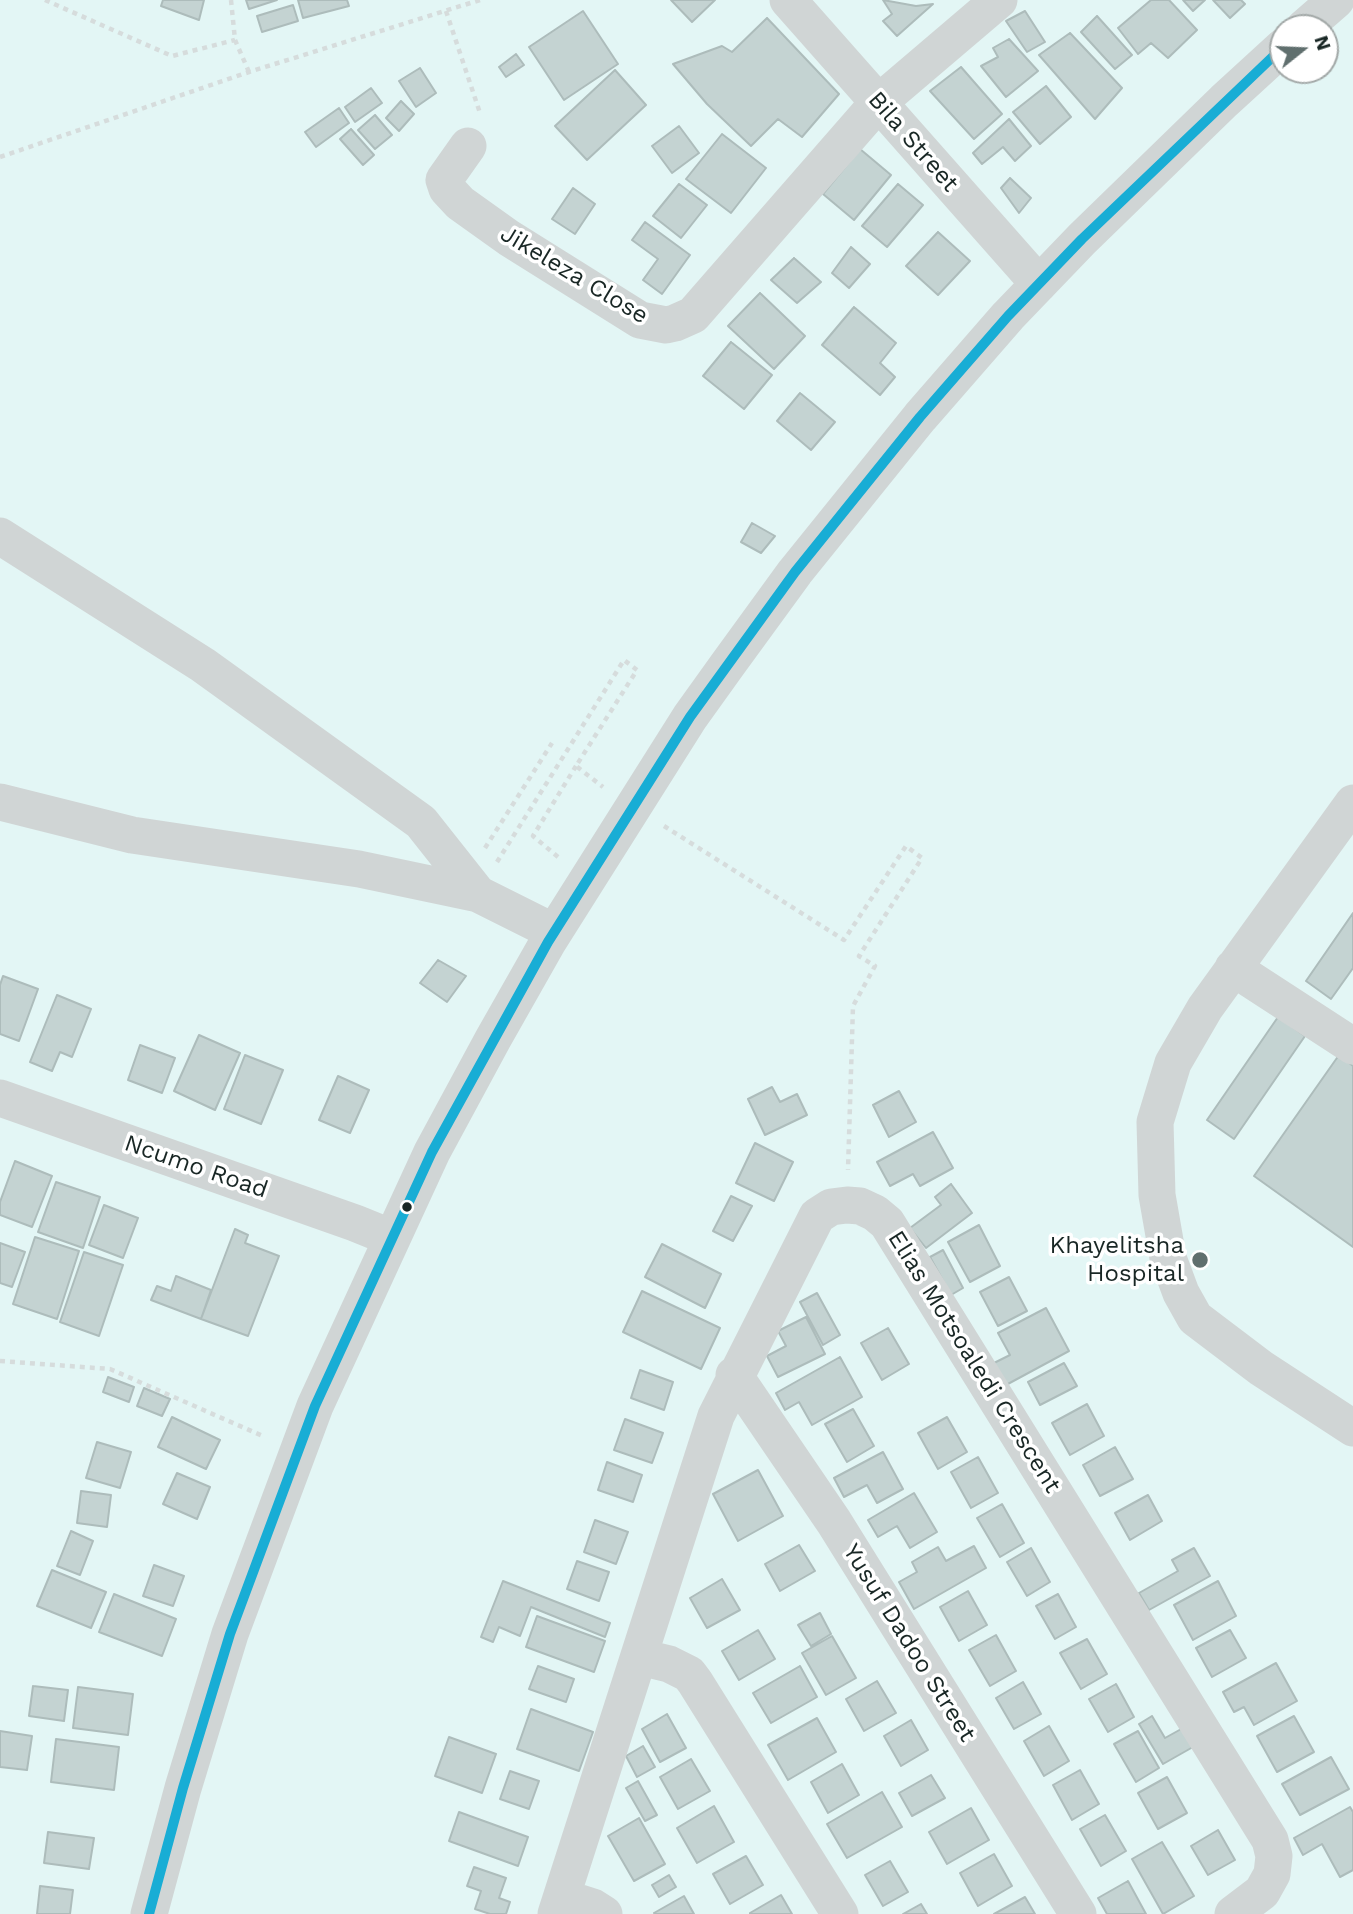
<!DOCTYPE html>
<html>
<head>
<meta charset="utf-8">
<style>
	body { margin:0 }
	#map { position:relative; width:1353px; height:1914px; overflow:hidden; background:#e3f6f5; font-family:"Work Sans",sans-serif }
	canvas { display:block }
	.north { position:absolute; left:1269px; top:14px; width:70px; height:70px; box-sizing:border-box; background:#fff; border:2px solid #a3a9a8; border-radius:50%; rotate:72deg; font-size:19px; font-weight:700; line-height:28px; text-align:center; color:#192725 }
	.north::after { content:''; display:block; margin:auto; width:24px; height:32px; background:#606f6e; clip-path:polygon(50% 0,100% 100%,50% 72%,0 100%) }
</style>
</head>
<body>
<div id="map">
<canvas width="1353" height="1914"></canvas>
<div class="north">N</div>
</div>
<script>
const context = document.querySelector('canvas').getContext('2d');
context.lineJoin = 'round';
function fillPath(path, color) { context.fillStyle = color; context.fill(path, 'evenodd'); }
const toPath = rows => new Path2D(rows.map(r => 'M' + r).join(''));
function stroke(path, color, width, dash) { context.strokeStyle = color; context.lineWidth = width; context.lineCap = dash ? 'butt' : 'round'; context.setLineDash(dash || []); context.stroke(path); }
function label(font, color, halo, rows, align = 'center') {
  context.font = font + ' "Work Sans",sans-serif'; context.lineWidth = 7; context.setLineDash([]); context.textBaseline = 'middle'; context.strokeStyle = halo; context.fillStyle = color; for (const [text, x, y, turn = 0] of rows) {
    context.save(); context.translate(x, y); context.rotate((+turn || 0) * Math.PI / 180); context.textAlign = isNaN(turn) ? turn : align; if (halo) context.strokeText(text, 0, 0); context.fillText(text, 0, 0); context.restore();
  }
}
const building = toPath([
	[163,0,204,0,199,20,161,6,163,0],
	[246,0,277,0,249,9,246,0],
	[298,0,347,0,349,6,303,18,298,0],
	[671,0,715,0,692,22,671,0],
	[883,0,916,6,933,4,897,36,883,21,892,14,883,0],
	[1151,0,1169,0,1197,30,1168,58,1151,43,1138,54,1118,28,1151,0],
	[1183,0,1205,0,1193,11,1183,0],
	[1213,0,1241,0,1245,4,1230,18,1213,0],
	[293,5,298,21,262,32,257,16,293,5],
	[583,11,618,64,564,100,529,47,583,11],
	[1025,11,1045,42,1027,52,1006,21,1025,11],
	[1097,16,1132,55,1115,69,1081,32,1097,16],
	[767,18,839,94,802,137,778,119,751,146,707,104,673,64,722,46,732,52,767,18],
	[1070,33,1122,88,1095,119,1039,55,1070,33],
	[1009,39,1038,71,1006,97,981,66,998,57,993,48,1009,39],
	[516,54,524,65,506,77,499,67,516,54],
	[961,67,1002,114,974,139,930,91,961,67],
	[420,68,436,93,416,107,399,81,420,68],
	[615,70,646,105,587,160,555,126,615,70],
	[1046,86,1071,117,1040,144,1013,112,1046,86],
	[371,88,382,103,355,122,345,107,371,88],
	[401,101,414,114,399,131,386,118,401,101],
	[339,108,349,123,316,147,305,132,339,108],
	[375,115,392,135,375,149,358,130,375,115],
	[1009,119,1031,146,1015,161,1003,147,982,164,973,153,1009,119],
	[679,126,699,153,672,173,652,146,679,126],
	[351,129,374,155,363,165,340,139,351,129],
	[722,134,766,168,731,213,686,179,722,134],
	[860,149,891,175,854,220,823,194,860,149],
	[1010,178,1031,198,1019,213,1001,188,1010,178],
	[679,184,707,205,681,238,653,216,679,184],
	[898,184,923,205,887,247,862,226,898,184],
	[573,188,595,204,575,234,552,219,573,188],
	[645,222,690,255,662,294,643,280,658,259,632,240,645,222],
	[938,232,970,261,938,295,906,266,938,232],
	[851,247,870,264,849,288,832,273,851,247],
	[794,258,821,282,797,303,771,280,794,258],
	[760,293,805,336,774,369,728,326,760,293],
	[854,307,896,343,880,363,895,377,880,395,822,345,854,307],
	[731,342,772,375,744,409,703,376,731,342],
	[800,393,835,422,811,450,777,421,800,393],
	[752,523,775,536,761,553,741,542,752,523],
	[1353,913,1353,968,1331,999,1306,981,1353,913],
	[438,960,466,976,447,1002,420,983,438,960],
	[3,976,38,989,19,1041,0,1034,0,985,3,976],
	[57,995,91,1009,72,1057,60,1052,52,1071,30,1062,57,995],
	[1278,1017,1305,1036,1234,1139,1207,1120,1278,1017],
	[199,1035,240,1053,215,1110,174,1091,199,1035],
	[140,1045,175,1058,162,1093,128,1080,140,1045],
	[245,1055,283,1070,261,1124,224,1109,245,1055],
	[1339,1055,1353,1066,1353,1247,1254,1176,1339,1055],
	[338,1076,369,1090,350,1133,319,1120,338,1076],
	[772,1087,780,1102,797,1094,807,1115,765,1135,748,1099,772,1087],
	[899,1091,916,1122,889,1137,873,1105,899,1091],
	[933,1132,953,1168,920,1186,913,1174,890,1186,877,1162,933,1132],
	[755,1143,793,1162,774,1201,736,1183,755,1143],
	[15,1161,52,1176,32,1227,0,1215,0,1202,15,1161],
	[56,1182,100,1197,83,1248,38,1232,56,1182],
	[951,1184,972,1213,926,1248,910,1228,941,1205,935,1197,951,1184],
	[731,1196,752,1206,733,1241,713,1231,731,1196],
	[104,1205,138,1218,123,1258,89,1245,104,1205],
	[979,1225,1000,1266,970,1282,948,1242,979,1225],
	[235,1229,248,1235,245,1243,279,1256,248,1336,201,1319,235,1229],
	[35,1237,79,1251,57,1319,13,1304,35,1237],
	[0,1243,25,1252,12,1287,0,1283,0,1243],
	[662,1244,721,1274,705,1308,645,1277,662,1244],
	[943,1250,963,1288,951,1295,930,1257,943,1250],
	[84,1252,123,1265,99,1336,60,1322,84,1252],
	[176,1276,211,1290,201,1319,151,1300,157,1286,171,1291,176,1276],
	[1009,1277,1027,1311,998,1326,980,1292,1009,1277],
	[642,1291,720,1328,701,1369,623,1332,642,1291],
	[817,1293,840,1335,823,1345,800,1302,817,1293],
	[1046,1308,1069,1351,1006,1385,994,1363,1010,1355,998,1333,1046,1308],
	[806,1317,825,1354,778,1377,767,1356,786,1346,778,1331,806,1317],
	[888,1328,909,1364,882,1380,861,1343,888,1328],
	[840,1357,862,1397,812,1425,799,1402,785,1410,776,1393,840,1357],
	[1064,1363,1077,1386,1040,1405,1028,1382,1064,1363],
	[640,1370,673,1382,664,1410,631,1398,640,1370],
	[108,1377,134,1387,129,1402,103,1392,108,1377],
	[144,1388,170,1399,162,1416,137,1406,144,1388],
	[1087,1404,1104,1436,1070,1455,1052,1423,1087,1404],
	[853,1409,874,1446,847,1462,825,1424,853,1409],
	[172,1417,220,1440,206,1469,158,1447,172,1417],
	[947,1417,967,1452,938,1469,918,1433,947,1417],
	[625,1419,663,1433,652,1463,614,1450,625,1419],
	[97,1442,131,1452,120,1488,86,1478,97,1442],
	[1115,1447,1133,1479,1100,1496,1083,1465,1115,1447],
	[883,1452,903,1489,877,1503,867,1485,844,1497,834,1478,883,1452],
	[978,1457,998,1493,971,1508,951,1472,978,1457],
	[607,1462,642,1475,633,1502,598,1490,607,1462],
	[758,1470,783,1516,738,1541,713,1494,758,1470],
	[177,1473,210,1487,197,1519,163,1504,177,1473],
	[81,1491,111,1495,107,1527,77,1523,81,1491],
	[914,1493,937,1532,910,1548,897,1526,878,1537,868,1520,914,1493],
	[1148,1495,1162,1521,1130,1540,1115,1513,1148,1495],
	[1002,1504,1024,1543,1000,1557,977,1518,1002,1504],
	[595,1520,628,1532,616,1564,584,1552,595,1520],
	[71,1531,93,1541,80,1575,57,1566,71,1531],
	[799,1545,815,1571,780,1591,765,1564,799,1545],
	[974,1546,986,1568,914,1609,899,1582,917,1572,912,1562,938,1547,946,1561,974,1546],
	[1031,1548,1050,1582,1027,1596,1007,1562,1031,1548],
	[1194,1548,1210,1576,1149,1610,1139,1593,1178,1571,1172,1560,1194,1548],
	[577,1561,609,1572,599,1601,567,1589,577,1561],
	[154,1565,184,1576,173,1606,143,1596,154,1565],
	[52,1570,106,1592,91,1628,37,1606,52,1570],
	[722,1579,740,1610,707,1628,690,1598,722,1579],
	[503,1581,610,1623,605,1637,531,1607,520,1636,499,1627,493,1642,481,1637,503,1581],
	[1218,1581,1236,1616,1193,1640,1174,1605,1218,1581],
	[968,1591,987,1625,959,1641,940,1607,968,1591],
	[114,1594,176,1619,162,1656,99,1632,114,1594],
	[1058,1594,1076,1627,1055,1639,1036,1606,1058,1594],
	[820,1613,831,1634,811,1646,798,1625,820,1613],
	[537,1616,605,1641,594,1672,526,1647,537,1616],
	[758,1630,775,1659,739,1680,722,1651,758,1630],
	[1230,1630,1246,1658,1212,1677,1196,1648,1230,1630],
	[996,1635,1016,1671,990,1686,969,1650,996,1635],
	[832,1636,856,1678,826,1695,802,1653,832,1636],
	[1087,1639,1107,1674,1081,1689,1060,1653,1087,1639],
	[1276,1663,1297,1701,1254,1725,1244,1707,1234,1712,1223,1692,1276,1663],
	[538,1666,574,1679,566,1702,529,1689,538,1666],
	[800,1666,817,1697,771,1723,753,1693,800,1666],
	[877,1681,896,1713,864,1731,846,1699,877,1681],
	[1023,1682,1041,1714,1014,1729,996,1698,1023,1682],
	[1116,1684,1134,1717,1108,1732,1089,1699,1116,1684],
	[33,1686,68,1690,64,1721,29,1716,33,1686],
	[78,1687,133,1694,128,1735,73,1728,78,1687],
	[531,1709,593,1732,579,1771,517,1749,531,1709],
	[667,1714,686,1748,660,1762,642,1729,667,1714],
	[1152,1716,1165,1738,1183,1728,1193,1747,1163,1764,1139,1724,1152,1716],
	[1294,1716,1314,1752,1277,1772,1257,1736,1294,1716],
	[817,1718,836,1752,788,1780,768,1745,817,1718],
	[911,1720,928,1750,901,1766,884,1736,911,1720],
	[1049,1726,1069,1761,1044,1776,1024,1741,1049,1726],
	[0,1731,32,1736,27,1770,0,1767,0,1731],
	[1138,1731,1159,1768,1136,1782,1114,1744,1138,1731],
	[449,1737,496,1754,482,1793,435,1776,449,1737],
	[56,1739,119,1747,114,1790,51,1782,56,1739],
	[643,1746,655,1767,637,1777,626,1756,643,1746],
	[1331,1757,1349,1789,1300,1815,1282,1784,1331,1757],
	[691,1759,710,1791,678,1809,660,1777,691,1759],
	[842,1764,859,1795,828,1813,811,1782,842,1764],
	[1080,1770,1099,1804,1072,1820,1053,1785,1080,1770],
	[510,1771,539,1781,529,1809,500,1799,510,1771],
	[931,1775,945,1798,912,1816,899,1793,931,1775],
	[1167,1777,1187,1813,1158,1829,1138,1793,1167,1777],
	[638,1781,657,1815,645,1821,626,1788,638,1781],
	[882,1792,902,1827,847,1858,827,1824,882,1792],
	[714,1806,734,1842,697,1863,677,1828,714,1806],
	[1350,1807,1353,1812,1353,1870,1340,1877,1322,1844,1303,1855,1294,1838,1350,1807],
	[971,1808,989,1840,947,1864,929,1832,971,1808],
	[459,1812,528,1837,518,1866,449,1841,459,1812],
	[1105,1815,1126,1851,1101,1866,1080,1829,1105,1815],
	[639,1818,665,1864,634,1881,608,1836,639,1818],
	[1218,1830,1235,1860,1208,1875,1191,1846,1218,1830],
	[48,1832,94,1838,89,1869,44,1863,48,1832],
	[1162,1842,1194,1896,1163,1914,1132,1859,1162,1842],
	[994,1854,1012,1886,978,1906,960,1873,994,1854],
	[746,1856,763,1885,730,1904,713,1874,746,1856],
	[890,1861,908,1892,883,1906,865,1875,890,1861],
	[474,1867,506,1878,499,1898,510,1902,506,1914,490,1914,475,1909,481,1891,467,1886,474,1867],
	[669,1875,676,1887,659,1897,652,1885,669,1875],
	[1128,1881,1146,1914,1107,1914,1098,1898,1128,1881],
	[40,1886,73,1890,70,1914,37,1914,40,1886],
	[781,1895,792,1914,750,1914,750,1913,781,1895],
	[684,1896,694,1914,655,1914,654,1913,684,1896],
	[1025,1897,1035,1914,994,1914,1025,1897],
	[921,1904,927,1914,903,1914,921,1904]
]);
const path = toPath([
	[45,0,172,56,235,40],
	[231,0,235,40,249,72],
	[446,11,480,113],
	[0,157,249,72,480,0],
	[664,826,844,940,906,846,922,858,859,956,875,966,853,1006,848,1170],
	[485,848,552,743],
	[558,857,533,836,576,766],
	[497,862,624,660,637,670,576,766,603,787],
	[0,1361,110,1369,265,1437]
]);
const minor = toPath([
	[788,0,1039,284],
	[1304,28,1336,0],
	[468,146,444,180,447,189,460,203,509,238,640,320,666,325,675,323,693,315,878,103,999,0],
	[0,536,203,665,421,822,478,894],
	[0,802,132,835,359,869,478,894,554,932],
	[1353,803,1205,1008,1173,1063,1155,1122,1157,1195,1168,1258,1181,1293,1195,1318,1261,1368,1353,1428],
	[1233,968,1353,1046],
	[0,1098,355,1223,392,1238],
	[734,1375,834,1522,1078,1914],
	[640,1657,669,1664,689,1674,695,1682,840,1914],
	[562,1897,593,1907,604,1914],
	[149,1914,183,1788,230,1634,315,1406,432,1152,493,1039,548,942,690,717,728,664,795,572,920,417,1008,316,1082,239,1224,101,1283,47],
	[556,1914,716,1416,817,1216,831,1207,847,1205,860,1206,875,1213,887,1223,1270,1840,1274,1856,1272,1874,1262,1892,1233,1914]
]);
const bus1 = toPath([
	[149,1914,183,1788,230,1634,315,1406,432,1152,548,942,690,717,795,572,920,417,1008,316,1082,239,1283,47]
]);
const markers = [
	[407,1207,6,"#192725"],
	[1200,1260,9,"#606f6e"]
];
const streetNames = [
	["Bila Street",913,142,49],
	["Jikeleza Close",574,275,31],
	["Ncumo Road",196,1167,19],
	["Elias Motsoaledi Crescent",974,1362,58],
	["Yusuf Dadoo Street",909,1643,58]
];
const poiNames = [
	["Khayelitsha",1184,1246],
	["Hospital",1184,1274]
];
fillPath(building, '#c4d3d2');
stroke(building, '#adbcbb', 2);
stroke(path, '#d6dcdc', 4.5, [5, 5]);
stroke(minor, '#d0d5d5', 37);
stroke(bus1, '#18add5', 10);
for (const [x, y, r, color] of markers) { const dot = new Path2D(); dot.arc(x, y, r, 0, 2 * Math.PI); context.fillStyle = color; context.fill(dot); stroke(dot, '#fff', 2.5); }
label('24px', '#192725', '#fff', streetNames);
label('24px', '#192725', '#fff', poiNames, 'right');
</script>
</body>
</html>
